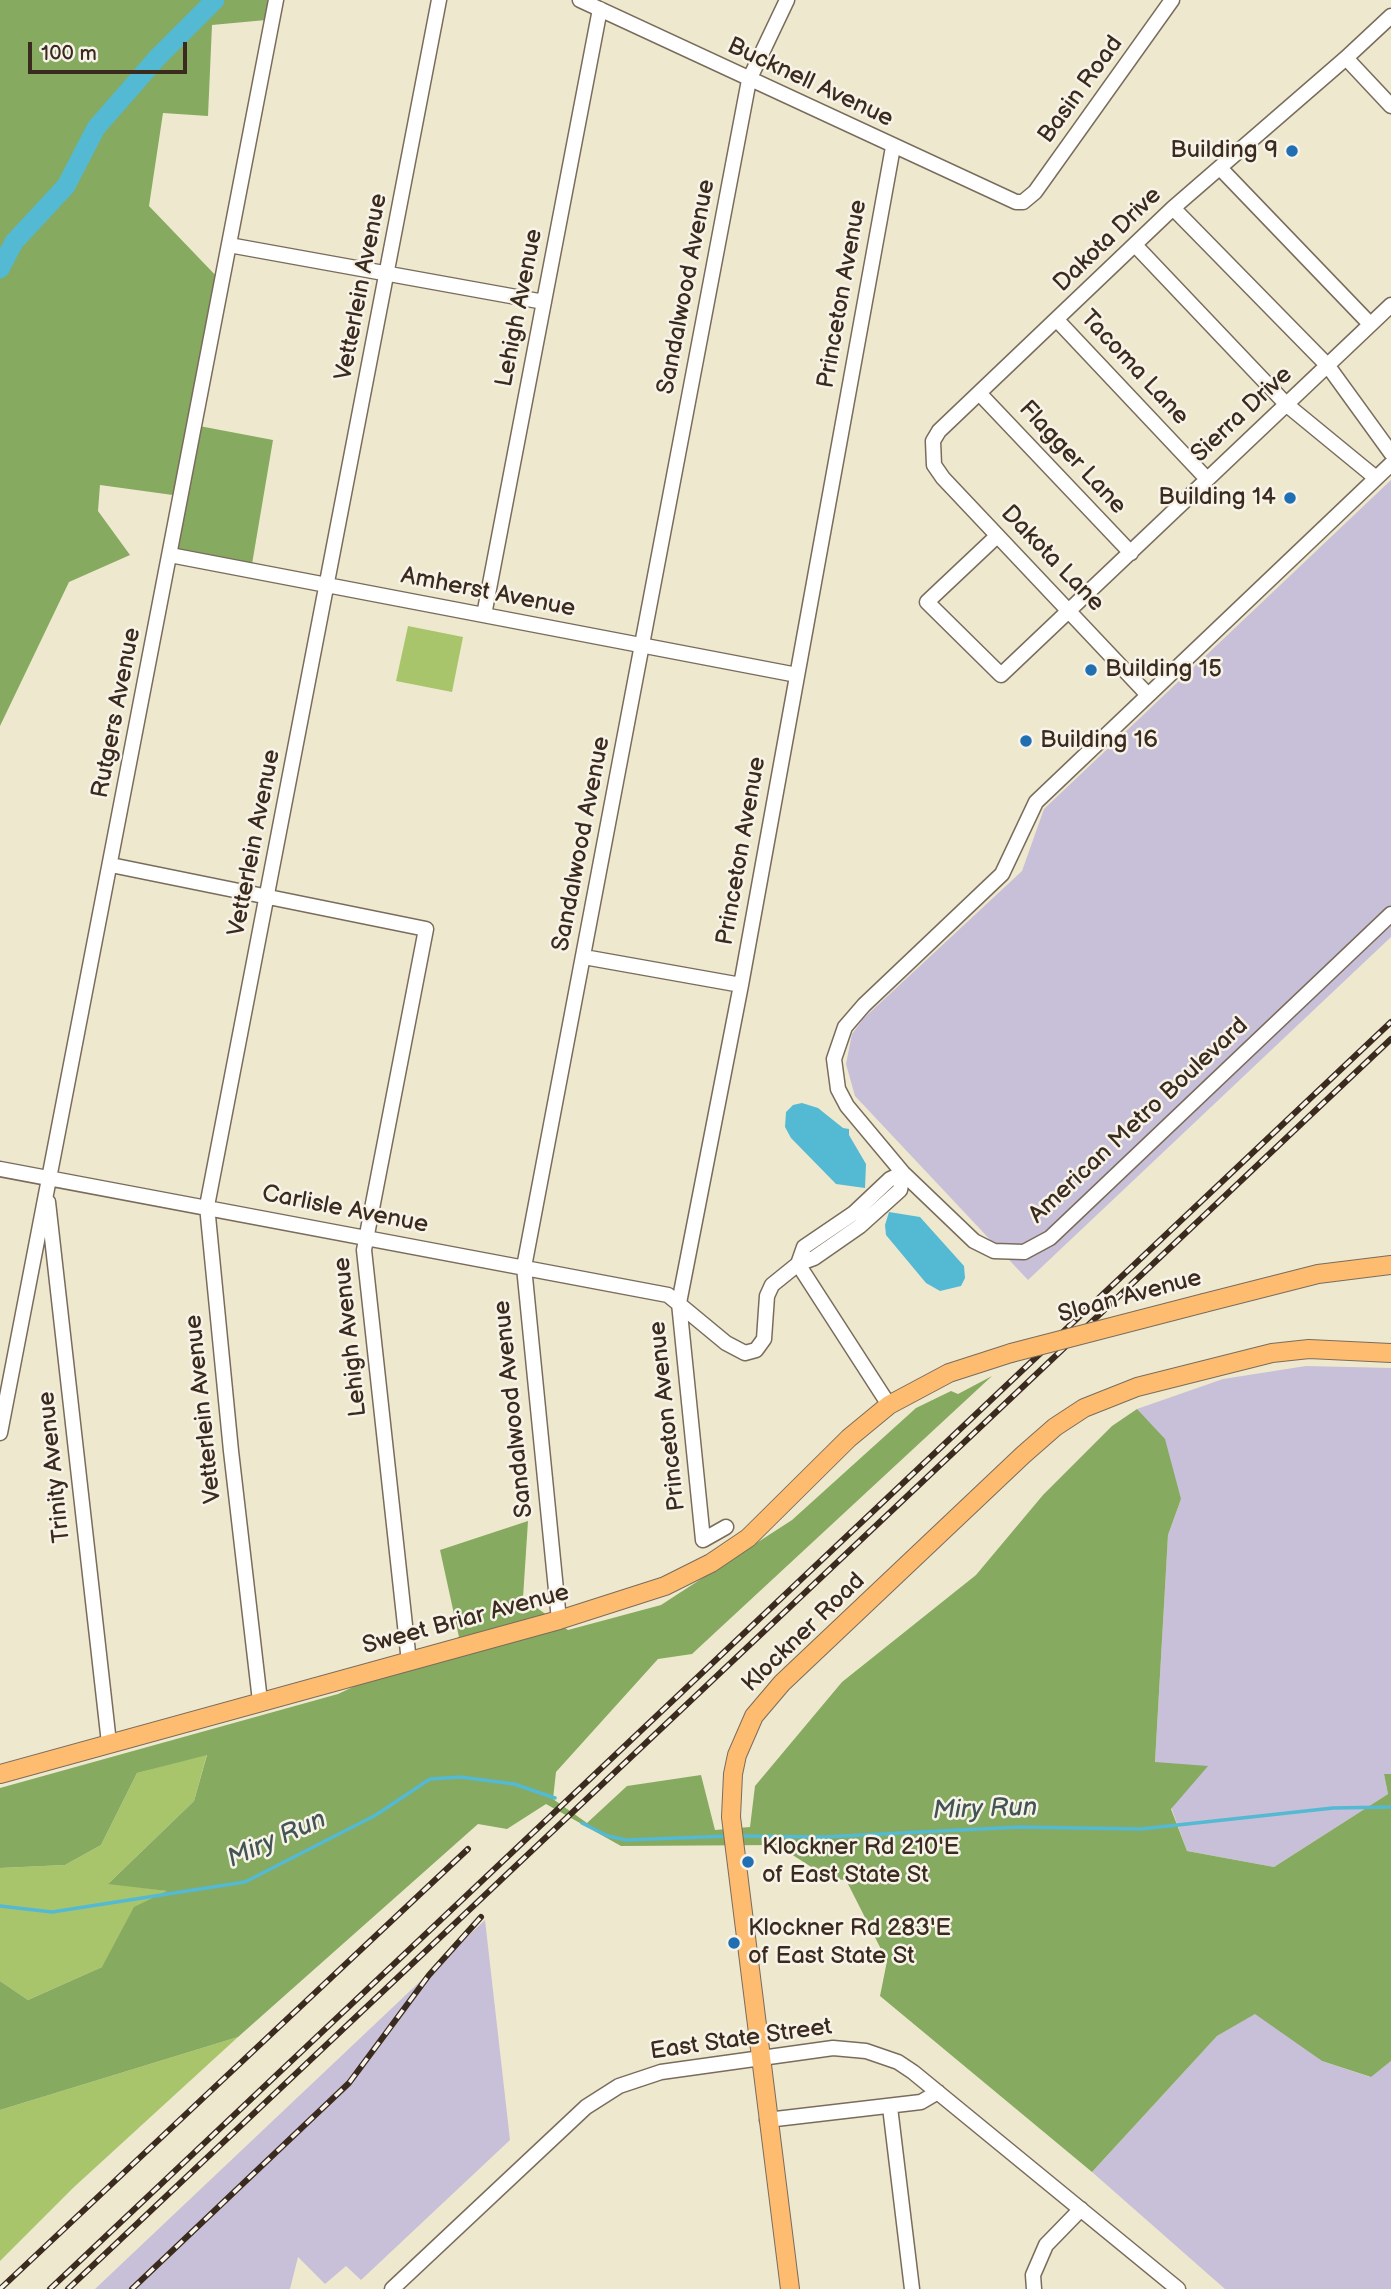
<!DOCTYPE html>
<html>
<head>
<meta charset="utf-8">
<style>
	body { margin:0 }
	#map { position:relative; width:1391px; height:2289px; overflow:hidden; background:#eee8ce; font-family:"Balsamiq Sans",sans-serif }
	canvas { display:block }
	.scale { position:absolute; left:28px; top:42px; width:159px; height:32px; box-sizing:border-box; border:4px solid #3b2a1e; border-top:0; padding-left:9px; font-size:21px; line-height:24px; white-space:nowrap; color:#3b2a1e; -webkit-text-stroke:5px #f7f3e8; paint-order:stroke }
</style>
</head>
<body>
<div id="map">
<canvas width="1391" height="2289"></canvas>
<div class="scale">100 m</div>
</div>
<script>
const context = document.querySelector('canvas').getContext('2d');
context.lineJoin = 'round';
function fillPath(path, color) { context.fillStyle = color; context.fill(path, 'evenodd'); }
const toPath = rows => new Path2D(rows.map(r => 'M' + r).join(''));
function stroke(path, color, width, dash) { context.strokeStyle = color; context.lineWidth = width; context.lineCap = dash ? 'butt' : 'round'; context.setLineDash(dash || []); context.stroke(path); }
function label(font, color, halo, rows, align = 'center') {
  context.font = font + ' "Balsamiq Sans",sans-serif'; context.lineWidth = 5; context.setLineDash([]); context.textBaseline = 'middle'; context.strokeStyle = halo; context.fillStyle = color; for (const [text, x, y, turn = 0] of rows) {
    context.save(); context.translate(x, y); context.rotate((+turn || 0) * Math.PI / 180); context.textAlign = isNaN(turn) ? turn : align; if (halo) context.strokeText(text, 0, 0); context.fillText(text, 0, 0); context.restore();
  }
}
const industrial = toPath([
	[1391,480,1391,937,1028,1280,855,1096,846,1064,852,1034,864,1018,1022,871,1044,809],
	[1306,1366,1391,1368,1391,1774,1384,1774,1388,1794,1274,1867,1187,1851,1155,1763,1168,1535,1181,1499,1137,1409,1223,1379],
	[485,1920,510,2140,361,2280,346,2266,325,2284,298,2257,290,2289,95,2289],
	[1256,2013,1322,2061,1370,2077,1391,2061,1391,2289,1225,2289,1092,2172,1217,2036]
]);
const green = toPath([
	[408,626,463,637,452,692,396,681],
	[207,1754,194,1801,109,1883,168,1891,102,1967,28,2000,0,1981,0,1868,65,1865,101,1845,137,1773],
	[238,2037,73,2188,0,2261,0,2110]
]);
const forest = toPath([
	[0,0,272,0,266,20,212,25,208,116,163,113,149,206,221,281,194,425,273,440,250,576,168,560,180,496,100,485,98,511,130,555,69,582,0,726],
	[992,1376,692,1654,658,1659,556,1772,553,1799,587,1823,627,1786,701,1775,715,1830,750,1827,755,1786,842,1682,976,1575,1043,1495,1112,1426,1137,1409,1165,1439,1181,1499,1168,1535,1155,1762,1208,1766,1171,1809,1187,1851,1274,1867,1388,1794,1384,1774,1391,1774,1391,2061,1371,2077,1322,2061,1255,2014,1217,2036,1092,2172,880,1996,887,1961,846,1880,830,1879,777,1845,621,1846,546,1804,507,1829,478,1824,238,2037,0,2110,0,1981,28,2000,102,1967,134,1907,167,1891,108,1884,194,1801,207,1755,137,1773,101,1845,65,1865,0,1868,0,1788,338,1694,459,1637,440,1550,528,1521,523,1598,568,1630,661,1605,792,1520,916,1408,951,1391,958,1394]
]);
const water = toPath([
	[802,1103,818,1108,843,1128,849,1129,849,1135,866,1164,865,1188,836,1184,791,1138,785,1127,786,1112,793,1105],
	[889,1212,920,1217,964,1266,965,1278,961,1286,940,1291,926,1283,886,1235,885,1225]
]);
const stream = toPath([
	[582,1823,608,1836,626,1840,729,1836],
	[740,1836,823,1837,1020,1827,1141,1829,1333,1808,1391,1807],
	[0,1906,52,1912,245,1882,376,1815,430,1779,460,1777,514,1784,555,1798]
]);
const river = toPath([
	[0,269,14,242,66,186,96,128,157,58,215,0]
]);
const minor = toPath([
	[580,0,1016,202,1023,202,1035,192,1172,0],
	[1346,58,1391,106],
	[1221,169,1370,324],
	[1173,208,1328,366,1391,453],
	[229,245,544,302],
	[1135,245,1287,405,1376,478],
	[1057,320,1207,479],
	[980,394,1131,553],
	[1391,464,1036,802,1002,874,864,1005,845,1027,834,1059,838,1089,847,1106,903,1173,974,1241,994,1251,1024,1252,1050,1238,1391,914],
	[997,536,927,602,1001,675,1391,305],
	[170,555,797,675],
	[484,615,600,9],
	[1147,694,943,478,934,465,933,441,939,431,1173,208,1346,58,1391,16],
	[111,865,426,929,364,1250,409,1662],
	[584,957,741,985],
	[0,1169,668,1295,726,1343,745,1353,756,1350,764,1339,767,1296,772,1285,798,1264,814,1258,860,1226,900,1190,903,1173],
	[48,1202,109,1743],
	[798,1264,889,1405],
	[798,1264,804,1247,854,1213,890,1179,903,1173],
	[0,1433,276,0],
	[726,1527,703,1540,679,1303,741,985,893,147],
	[559,1620,524,1267,749,80,787,0],
	[260,1701,231,1451,207,1206,439,0],
	[890,2107,912,2289],
	[767,2120,921,2102,938,2092],
	[392,2289,586,2107,619,2086,661,2072,833,2048,866,2051,898,2062,913,2072,1178,2289],
	[1034,2289,1033,2275,1046,2245,1081,2209]
]);
const major = toPath([
	[1204,1303,1318,1274,1391,1265],
	[0,1774,559,1620,665,1586,711,1563,748,1538,849,1438,889,1405,949,1373,1011,1353],
	[790,2289,731,1817,733,1774,737,1755,754,1716,782,1683,1023,1455,1055,1427,1084,1408,1137,1387,1272,1353,1309,1349,1391,1353]
]);
const rail = toPath([
	[0,2289,468,1849],
	[50,2289,1391,1022],
	[68,2289,1391,1039],
	[132,2289,349,2083,429,1975,481,1917]
]);
const majorBridge = toPath([
	[1011,1353,1204,1303]
]);
const markers = [
	[1292,151,7,"#1f6fb2"],
	[1290,498,7,"#1f6fb2"],
	[1091,670,7,"#1f6fb2"],
	[1026,741,7,"#1f6fb2"],
	[748,1862,7,"#1f6fb2"],
	[734,1943,7,"#1f6fb2"]
];
const streetNames = [
	["Bucknell Avenue",810,83,25],
	["Basin Road",1081,90,-54],
	["Dakota Drive",1108,240,-44],
	["Vetterlein Avenue",362,287,-79],
	["Sandalwood Avenue",687,287,-79],
	["Princeton Avenue",843,294,-80],
	["Lehigh Avenue",520,308,-79],
	["Tacoma Lane",1134,368,47],
	["Sierra Drive",1242,415,-43],
	["Flagger Lane",1072,458,47],
	["Dakota Lane",1052,559,46],
	["Amherst Avenue",488,593,11],
	["Rutgers Avenue",117,713,-79],
	["Vetterlein Avenue",255,843,-79],
	["Sandalwood Avenue",582,844,-79],
	["Princeton Avenue",742,851,-80],
	["American Metro Boulevard",1139,1121,-43],
	["Carlisle Avenue",345,1210,11],
	["Sloan Avenue",1130,1297,-15],
	["Lehigh Avenue",351,1337,-96],
	["Vetterlein Avenue",204,1409,-96],
	["Sandalwood Avenue",514,1409,-96],
	["Princeton Avenue",668,1416,-96],
	["Trinity Avenue",55,1467,-96],
	["Sweet Briar Avenue",466,1620,-15],
	["Klockner Road",804,1633,-44],
	["East State Street",741,2040,-8]
];
const poiNames = [
	["Building 9",1278,151,"right"],
	["Building 14",1276,498,"right"],
	["Building 15",1105,670],
	["Building 16",1040,741],
	["Klockner Rd 210'E",762,1848],
	["of East State St",762,1876],
	["Klockner Rd 283'E",748,1929],
	["of East State St",748,1957]
];
const waterNames = [
	["Miry Run",985,1810,-2],
	["Miry Run",277,1840,-24]
];
fillPath(industrial, '#c8bfd8');
fillPath(green, '#a9c56c');
fillPath(forest, '#86aa60');
fillPath(water, '#54b9d2');
stroke(stream, '#54b9d2', 3.5);
stroke(river, '#54b9d2', 19);
stroke(minor, '#7a6c5c', 17);
stroke(major, '#7a6c5c', 20);
stroke(minor, '#fff', 14);
stroke(major, '#febc70', 18);
stroke(rail, '#3b2a1e', 6);
stroke(rail, '#f7f3e8', 3.5, [10]);
stroke(majorBridge, '#7a6c5c', 20, []);
stroke(majorBridge, '#febc70', 18);
for (const [x, y, r, color] of markers) { const dot = new Path2D(); dot.arc(x, y, r, 0, 2 * Math.PI); context.fillStyle = color; context.fill(dot); stroke(dot, '#f7f3e8', 2.5); }
label('24px', '#3b2a1e', '#f7f3e8', streetNames);
label('24px', '#3b2a1e', '#f7f3e8', poiNames, 'left');
label('italic 26px', '#425554', '#f7f3e8', waterNames);
</script>
</body>
</html>
